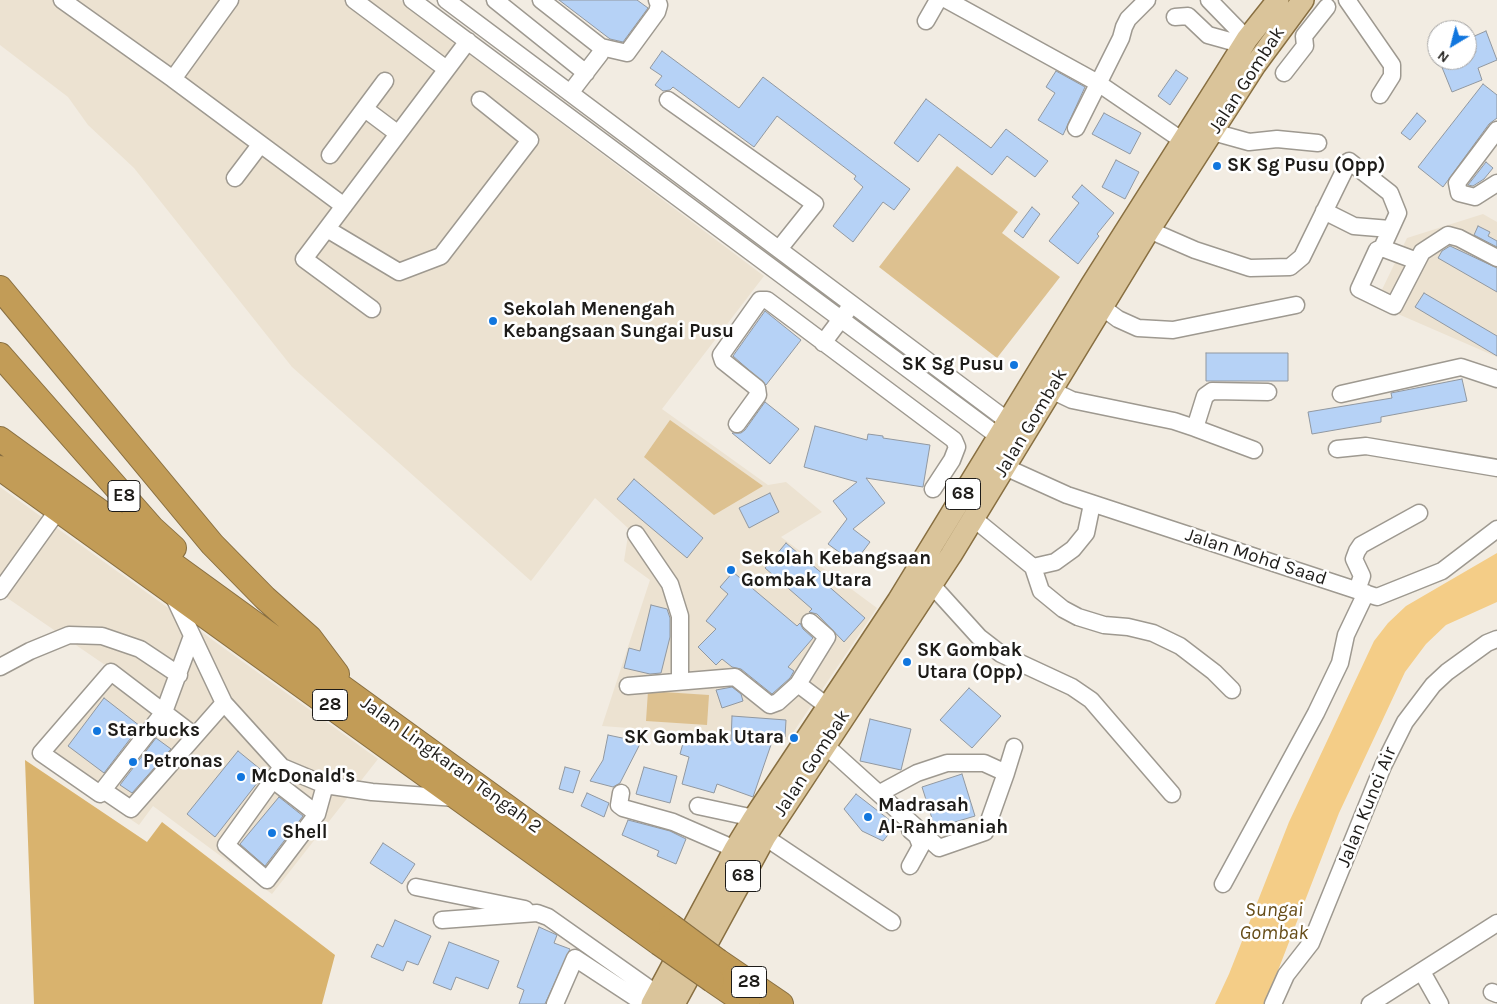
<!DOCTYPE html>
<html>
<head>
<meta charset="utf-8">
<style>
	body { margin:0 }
	#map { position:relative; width:1497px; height:1004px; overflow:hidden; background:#f2ece2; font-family:Karla,sans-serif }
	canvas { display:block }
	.north { position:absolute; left:1427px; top:20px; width:50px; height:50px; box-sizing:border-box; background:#fff; border:1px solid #a5a4a3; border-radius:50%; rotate:217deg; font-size:14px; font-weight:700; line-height:20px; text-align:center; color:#1d1b18 }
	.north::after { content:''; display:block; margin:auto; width:18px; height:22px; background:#1176de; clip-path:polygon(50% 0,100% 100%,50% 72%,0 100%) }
</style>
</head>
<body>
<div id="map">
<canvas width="1497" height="1004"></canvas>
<div class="north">N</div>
</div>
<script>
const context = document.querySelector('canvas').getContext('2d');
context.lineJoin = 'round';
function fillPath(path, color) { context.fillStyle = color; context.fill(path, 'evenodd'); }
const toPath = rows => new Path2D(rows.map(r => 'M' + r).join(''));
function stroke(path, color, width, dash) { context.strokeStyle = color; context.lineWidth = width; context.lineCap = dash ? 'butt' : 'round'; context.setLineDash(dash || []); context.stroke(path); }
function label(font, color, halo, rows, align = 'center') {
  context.font = font + ' Karla,sans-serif'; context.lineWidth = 5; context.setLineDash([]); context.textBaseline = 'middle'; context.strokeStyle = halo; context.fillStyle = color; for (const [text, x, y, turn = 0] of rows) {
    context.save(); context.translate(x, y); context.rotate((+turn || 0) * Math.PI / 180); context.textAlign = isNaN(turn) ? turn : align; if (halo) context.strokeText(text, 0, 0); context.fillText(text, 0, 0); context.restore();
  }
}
const built = toPath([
	[0,0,400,0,457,44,466,57,469,54,764,276,662,409,768,485,786,482,822,512,781,537,877,608,788,740,602,726,650,580,624,561,629,529,595,498,531,581,292,367,134,168,88,125,68,97,0,45],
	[1483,214,1497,222,1497,357,1375,304,1407,238],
	[0,487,378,759,272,894,153,806,139,825,34,755,108,667,0,593]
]);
const green = toPath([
	[957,166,1018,212,1002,233,1060,277,997,358,879,267],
	[670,420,763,486,714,515,644,457],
	[648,691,709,695,707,725,646,721]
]);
const forest = toPath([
	[25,760,147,842,162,822,335,955,322,1004,34,1004]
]);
const water = toPath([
	[1497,553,1497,602,1446,625,1426,644,1405,672,1339,813,1265,1004,1215,1004,1229,974,1289,822,1374,641,1388,623,1406,606]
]);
const building = toPath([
	[559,0,637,0,648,8,623,42,610,39,559,0],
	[1486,31,1497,60,1478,68,1482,80,1452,92,1439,60,1467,60,1467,56,1476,52,1470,38,1486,31],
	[662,51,739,108,763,77,910,189,894,210,883,202,853,242,833,226,863,187,854,179,856,176,777,116,754,147,673,87,670,90,663,91,655,85,662,76,650,68,662,51],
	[1176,70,1188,78,1170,105,1158,96,1176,70],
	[1056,71,1085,87,1063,135,1038,120,1055,93,1046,87,1056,71],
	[1483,84,1497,95,1497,118,1489,124,1443,187,1418,167,1483,84],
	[926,99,991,148,1006,129,1048,161,1035,177,1007,156,992,175,939,134,918,162,894,143,926,99],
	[1104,113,1141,133,1130,154,1092,134,1104,113],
	[1417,113,1426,121,1410,140,1401,133,1417,113],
	[1116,160,1139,172,1125,199,1102,187,1116,160],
	[1486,162,1493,168,1484,179,1473,186,1468,185,1486,162],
	[1082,185,1114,213,1097,234,1099,236,1078,264,1049,241,1079,203,1072,197,1082,185],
	[1032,207,1040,214,1023,238,1014,231,1032,207],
	[1478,226,1490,232,1488,236,1497,241,1497,247,1474,235,1478,226],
	[1450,246,1497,268,1497,292,1438,258,1442,251,1450,246],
	[1424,293,1497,336,1497,356,1415,307,1424,293],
	[765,311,801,340,766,385,733,356,765,311],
	[1206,353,1288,353,1288,381,1206,381,1206,353],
	[1462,379,1467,401,1381,417,1381,422,1312,434,1308,412,1392,398,1391,393,1462,379],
	[765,402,799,429,770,464,732,433,741,433,745,430,765,402],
	[815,426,867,440,868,434,883,436,883,438,930,445,923,487,866,478,885,503,853,529,870,542,861,554,865,557,858,566,828,544,847,519,833,501,857,482,804,467,815,426],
	[634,479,703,538,687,558,617,499,634,479],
	[770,493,779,512,749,528,739,508,770,493],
	[786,543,830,580,826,584,865,618,844,642,817,614,809,612,812,609,765,568,786,543],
	[733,572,797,626,800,623,803,629,813,638,788,667,794,671,790,678,772,694,741,669,732,667,722,659,716,665,698,647,716,629,706,621,728,594,720,587,733,572],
	[651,605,667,609,670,618,670,637,661,673,650,674,624,668,629,648,640,651,651,605],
	[732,687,741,694,743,701,722,708,716,690,732,687],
	[969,688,1001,716,972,748,940,720,969,688],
	[104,698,140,726,104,773,68,746,104,698],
	[732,716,786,720,785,737,774,736,753,797,717,784,714,793,682,784,689,757,680,754,685,736,712,743,714,736,731,741,732,716],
	[870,719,911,729,901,770,860,761,870,719],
	[608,735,641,742,620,783,613,787,590,781,603,760,608,735],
	[156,738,171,749,132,793,120,785,156,738],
	[238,751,265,773,215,837,187,814,238,751],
	[565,767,580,771,573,793,559,789,565,767],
	[644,767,677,776,670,803,636,794,644,767],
	[962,774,975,816,935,828,922,787,962,774],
	[587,793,609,803,604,817,581,806,587,793],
	[856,794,896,825,883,841,862,831,844,809,856,794],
	[279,797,303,816,265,866,240,844,279,797],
	[628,820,670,831,686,839,676,864,657,856,659,851,622,835,628,820],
	[383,843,415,864,402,884,370,863,383,843],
	[395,920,431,936,418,965,407,961,403,971,371,957,377,944,383,947,395,920],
	[539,927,557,935,554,943,570,949,545,1004,519,1004,524,990,517,987,539,927],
	[449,942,499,961,488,989,456,977,451,990,433,983,449,942]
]);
const minor = toPath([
	[62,0,173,79,230,0],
	[354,0,445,68],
	[412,0,998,436],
	[446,0,1008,421],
	[495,0,586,73],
	[541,0,601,47,600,54,570,93],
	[947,0,1098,83,1183,141],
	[1209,0,1247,39],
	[1347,0,1392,65,1392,76,1380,95],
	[1175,17,1188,16,1208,35,1244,45],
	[926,21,938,0],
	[601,47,627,53,657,12,659,5,657,0],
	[1284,73,1305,46,1304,36,1327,7],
	[173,79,344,206],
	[668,100,815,204,779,249],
	[365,109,397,133],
	[1076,128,1121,38,1124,27,1128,19,1147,0],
	[1497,130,1457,183,1459,193,1475,197,1497,183],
	[1213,132,1249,142,1277,139,1318,143],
	[330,155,385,81],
	[235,178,260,145],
	[1324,211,1354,226,1390,229],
	[327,229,399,272,441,256,530,140,480,100],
	[1149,230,1195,250,1250,268,1290,267,1302,257,1349,161,1390,193,1398,213,1382,248],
	[1417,261,1382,248,1377,250,1359,289,1394,306,1422,252,1448,235,1459,238,1497,258],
	[1102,307,1118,319,1138,328,1173,330,1296,305],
	[372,309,304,259,468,41],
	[823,343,847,311],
	[1051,390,1072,400,1174,421,1195,428,1205,396,1212,391,1268,392],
	[1341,394,1461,367,1497,379],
	[737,424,758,395,757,388,723,361,721,355,760,300,767,300,954,440,957,447,952,460,933,489],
	[1195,428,1254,450],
	[1337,449,1366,446,1497,468],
	[1005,467,1067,495,1377,597,1442,571,1497,529],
	[973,518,1033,567,1041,591,1063,609,1078,617,1104,625,1128,627,1153,633,1180,646,1214,672,1232,690],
	[636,534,670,584,680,616,680,681],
	[1033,567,1055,562,1073,549,1086,533,1092,504],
	[931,584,979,637,1001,654,1072,687,1091,700,1172,794],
	[1357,590,1362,576,1354,559,1357,551,1361,545,1419,513],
	[0,591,58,510],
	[172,593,224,703,282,767,325,785,372,792,456,798],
	[810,622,827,637,798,684,827,706],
	[192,636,164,712,103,790,131,809,224,703],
	[0,667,30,651,69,635,102,636,140,649,179,675],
	[628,686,735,677,770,705,778,702,798,684],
	[824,744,939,848,985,832,1006,773,984,763,947,763,917,773,880,793],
	[282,767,226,845,267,880,317,814,325,785],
	[1006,773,1014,747],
	[273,780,317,814],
	[103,790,100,794,41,753,111,672,195,736],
	[621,793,619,805,623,808,673,822,735,849],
	[698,806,754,818],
	[765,837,892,922],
	[910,866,921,846,917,836,910,830],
	[1223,884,1316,713,1340,663,1346,635,1366,593],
	[416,887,525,909],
	[442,920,537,913,548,917,657,994],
	[1422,972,1440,1004],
	[1492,992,1497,994],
	[555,1004,575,958,645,1004],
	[1273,1004,1286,975,1311,943,1383,766,1405,722,1433,685,1447,672,1487,643,1497,639],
	[1370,1004,1497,923]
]);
const major = toPath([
	[652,1004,735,849,754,818,898,601,1092,284,1224,76,1247,39,1278,0],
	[674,1004,765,837,951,555,1149,230,1255,65,1303,0]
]);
const highway = toPath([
	[0,288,212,544,265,598,310,638,337,674],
	[0,355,152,528,174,548],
	[0,439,671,926],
	[0,468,659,943],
	[718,961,781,1004],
	[712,980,747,1004]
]);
const highwayBridge = toPath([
	[671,926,718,961],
	[659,943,712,980]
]);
const markers = [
	[1217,166,5,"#1176de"],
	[493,321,5,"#1176de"],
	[1014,365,5,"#1176de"],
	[731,570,5,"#1176de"],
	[907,662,5,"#1176de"],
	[97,731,5,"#1176de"],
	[794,738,5,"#1176de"],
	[133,762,5,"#1176de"],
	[241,777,5,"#1176de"],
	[868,817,5,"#1176de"],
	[272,833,5,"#1176de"]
];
const shields = [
	[963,494,35],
	[124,496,32],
	[330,705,35],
	[743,876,35],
	[749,982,35]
];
const shieldNames = [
	["68",963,494],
	["E8",124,496],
	["28",330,705],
	["68",743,876],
	["28",749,982]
];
const streetNames = [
	["Jalan Gombak",1247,80,-57],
	["Jalan Gombak",1031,423,-59],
	["Jalan Mohd Saad",1256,557,18],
	["Jalan Gombak",812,763,-57],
	["Jalan Lingkaran Tengah 2",451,765,36],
	["Jalan Kunci Air",1367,807,-68]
];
const poiNames = [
	["SK Sg Pusu (Opp)",1227,166],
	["Sekolah Menengah",503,310],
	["Kebangsaan Sungai Pusu",503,332],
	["SK Sg Pusu",1004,365,"right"],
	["Sekolah Kebangsaan",741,559],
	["Gombak Utara",741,581],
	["SK Gombak",917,651],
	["Utara (Opp)",917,673],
	["Starbucks",107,731],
	["SK Gombak Utara",784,738,"right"],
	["Petronas",143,762],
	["McDonald's",251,777],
	["Madrasah",878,806],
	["Al-Rahmaniah",878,828],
	["Shell",282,833]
];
const waterNames = [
	["Sungai",1274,910],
	["Gombak",1274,933]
];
fillPath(built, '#ece2d1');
fillPath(green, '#ddc190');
fillPath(forest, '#d9b36e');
fillPath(water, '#f4cd87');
fillPath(building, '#b6d2f6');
stroke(building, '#9198a0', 1);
stroke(minor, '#9e9990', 19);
stroke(major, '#886f41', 24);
stroke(highway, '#886f41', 26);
stroke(minor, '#fff', 16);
stroke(major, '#dac49a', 21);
stroke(highway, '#c29c57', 24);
stroke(highwayBridge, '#886f41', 26, []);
stroke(highwayBridge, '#c29c57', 24);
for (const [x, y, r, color] of markers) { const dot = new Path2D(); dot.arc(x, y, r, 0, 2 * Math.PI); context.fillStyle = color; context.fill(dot); stroke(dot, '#fff', 2); }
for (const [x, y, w] of shields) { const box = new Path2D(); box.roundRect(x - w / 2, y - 15.5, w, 31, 4); context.fillStyle = '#fff'; context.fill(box); stroke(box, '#1d1b18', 1); }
label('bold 18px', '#1d1b18', null, shieldNames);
label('19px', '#1d1b18', '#fff', streetNames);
label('bold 19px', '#1d1b18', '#fff', poiNames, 'left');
label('italic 20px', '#664c17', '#fff', waterNames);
</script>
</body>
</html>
